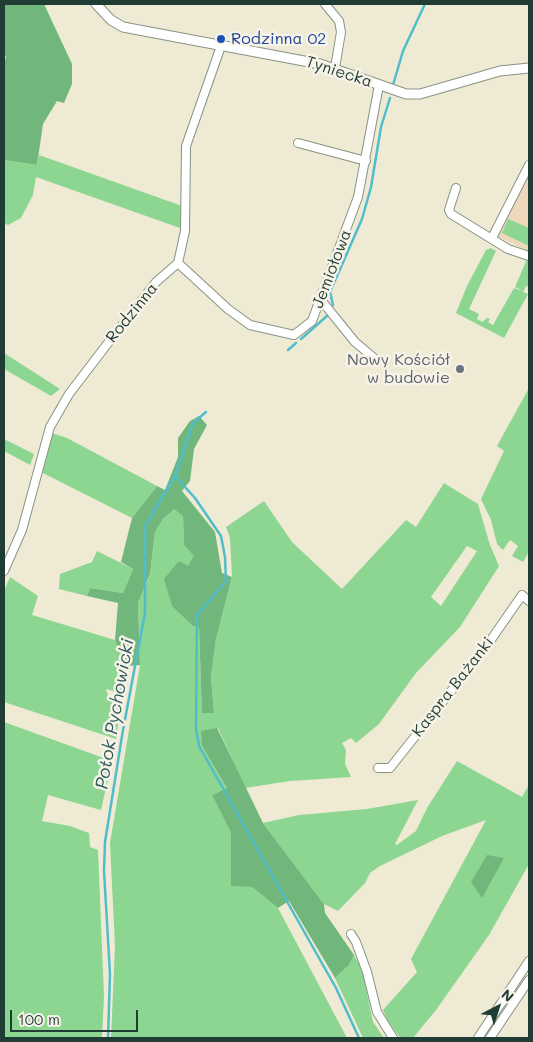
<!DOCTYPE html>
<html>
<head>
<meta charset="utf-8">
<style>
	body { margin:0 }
	#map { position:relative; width:533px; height:1042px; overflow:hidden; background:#efead3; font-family:Mali,sans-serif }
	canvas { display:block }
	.frame { position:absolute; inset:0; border:5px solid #1f3d34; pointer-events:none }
	.north { position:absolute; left:473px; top:982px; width:50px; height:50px; -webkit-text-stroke:4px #f7f3e8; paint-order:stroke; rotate:40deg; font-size:14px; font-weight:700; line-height:20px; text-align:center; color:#1f3d34 }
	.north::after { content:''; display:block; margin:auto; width:18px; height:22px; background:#1f3d34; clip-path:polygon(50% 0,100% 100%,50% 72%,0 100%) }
	.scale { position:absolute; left:10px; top:1010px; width:128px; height:22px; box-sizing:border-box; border:2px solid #1f3d34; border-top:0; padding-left:6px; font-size:15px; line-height:18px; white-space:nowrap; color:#1f3d34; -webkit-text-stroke:4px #f7f3e8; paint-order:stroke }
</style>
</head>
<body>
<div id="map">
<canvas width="533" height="1042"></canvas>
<div class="frame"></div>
<div class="north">N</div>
<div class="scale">100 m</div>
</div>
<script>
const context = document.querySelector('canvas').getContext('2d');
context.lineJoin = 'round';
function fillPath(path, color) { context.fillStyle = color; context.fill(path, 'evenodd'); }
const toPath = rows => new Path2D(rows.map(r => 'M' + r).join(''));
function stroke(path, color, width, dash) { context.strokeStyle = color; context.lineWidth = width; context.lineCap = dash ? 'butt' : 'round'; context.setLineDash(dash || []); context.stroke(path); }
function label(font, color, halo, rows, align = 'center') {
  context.font = font + ' Mali,sans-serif'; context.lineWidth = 5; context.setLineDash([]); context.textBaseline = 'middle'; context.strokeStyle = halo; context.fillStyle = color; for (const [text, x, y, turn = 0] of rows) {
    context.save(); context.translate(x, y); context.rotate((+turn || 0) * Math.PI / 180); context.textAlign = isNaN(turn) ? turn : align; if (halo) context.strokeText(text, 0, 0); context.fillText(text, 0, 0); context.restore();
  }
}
const built = toPath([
	[529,169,529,251,496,236]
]);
const green = toPath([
	[39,155,182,206,180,228,36,177,33,195,21,218,8,225,4,223,4,160,37,165],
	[508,219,529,228,529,246,502,233],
	[491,248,496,251,469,309,479,314,477,319,482,322,487,318,490,319,488,322,493,325,514,288,523,291,515,287,527,259,529,260,529,287,526,286,523,292,528,294,504,338,456,313,467,286,486,250],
	[4,353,60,389,51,396,4,369],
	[529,388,529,552,523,562,512,556,518,546,510,540,503,550,497,544,491,520,481,499,504,451,497,446],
	[52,433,67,438,157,486,132,518,41,472],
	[4,439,34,454,30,465,4,451],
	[444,483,478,504,490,545,499,566,460,627,416,673,379,724,356,743,351,738,342,743,346,750,345,764,351,777,290,781,245,788,218,728,202,746,227,788,212,795,231,833,231,885,252,887,278,908,347,1038,111,1038,115,946,110,843,140,665,138,603,150,575,155,532,163,519,174,508,183,516,184,545,195,556,188,567,199,628,202,713,214,713,211,677,216,639,232,577,230,538,226,527,264,501,292,542,342,589,406,520,416,527],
	[467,546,477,551,441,606,431,597],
	[97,551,133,569,123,593,90,588,87,596,59,589,60,574,92,562],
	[10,577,38,596,32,615,115,640,124,666,124,694,106,689,109,699,121,705,116,739,4,702,4,591],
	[4,722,112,761,101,810,48,795,42,821,70,826,89,833,90,847,98,850,104,996,102,1038,4,1038],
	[457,761,522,797,529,785,529,864,489,935,436,1010,413,1038,400,1038,388,1021,383,1010,417,972,411,959,486,820,442,836,380,866,370,873,365,883,338,911,324,904,263,823,299,815,367,809,418,800,395,844,397,845,416,831,427,808],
	[354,955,362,969,373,1022,384,1038,363,1038,335,978,349,965]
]);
const forest = toPath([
	[4,4,44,4,72,64,72,84,64,103,57,101,43,124,37,165,4,160,4,61,6,58,4,51],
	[199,416,207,425,194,449,190,481,182,491,215,532,222,573,232,577,216,639,211,677,214,713,202,713,199,628,192,625,172,606,164,579,179,561,188,566,194,556,184,545,183,516,174,509,163,519,155,532,150,574,138,603,140,665,124,666,115,640,118,603,87,596,90,588,123,593,133,569,121,562,132,518,157,486,165,490,178,457,178,438,190,421],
	[217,728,263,823,324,904,325,913,354,955,349,965,335,978,289,901,278,908,252,887,231,886,231,833,212,795,227,788,202,746,201,731],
	[487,855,504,858,482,898,471,882]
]);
const stream = toPath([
	[393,85,403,51,425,4],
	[333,305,330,292,362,219,371,187,381,127,390,98],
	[301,339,328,315],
	[288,350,296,343],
	[175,476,195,498,221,536,225,557,226,581,197,615,196,729,199,746,336,988,359,1038],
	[108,1038,110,974,104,871,105,842,123,730,145,613,145,526,175,476,193,423,206,412]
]);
const minor = toPath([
	[325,4,339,21,341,32,335,68],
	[298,143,366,161],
	[456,188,449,210,451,214,508,249,529,256],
	[492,238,529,165],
	[178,263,228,309,250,325,294,335,312,321,358,197,379,85],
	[321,300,355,342,374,358],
	[4,571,22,530,50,427,69,394,108,343,156,282,178,263,185,231,186,146,221,46],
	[378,768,390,768,486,647,522,595,529,601],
	[351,934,356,942,367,972,377,1012,393,1038],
	[478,1038,529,961],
	[490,1038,529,980]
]);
const tertiary = toPath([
	[96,4,111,20,123,27,320,64,406,94,420,94,500,71,529,68]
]);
const markers = [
	[221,39,5,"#1a4fb4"],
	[460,369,5,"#6b7280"]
];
const transitNames = [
	["Rodzinna 02",231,39]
];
const streetNames = [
	["Tyniecka",339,72,18],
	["Jemiołowa",332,269,-69],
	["Rodzinna",132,313,-51],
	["Kaspra Bażanki",453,687,-52]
];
const worshipNames = [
	["Nowy Kościół",450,360],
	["w budowie",450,378]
];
const waterNames = [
	["Potok Pychowicki",115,714,-80]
];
fillPath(built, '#eed7bb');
fillPath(green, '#8cd692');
fillPath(forest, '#71b77c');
stroke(stream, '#51bccc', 2.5);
stroke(minor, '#879484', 10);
stroke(tertiary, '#879484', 11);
stroke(minor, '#fff', 8);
stroke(tertiary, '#fff', 9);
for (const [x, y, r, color] of markers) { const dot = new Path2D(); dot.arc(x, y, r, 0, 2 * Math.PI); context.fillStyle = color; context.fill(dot); stroke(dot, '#f7f3e8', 2); }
label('16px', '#164399', '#f7f3e8', transitNames, 'left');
label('16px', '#1f3d34', '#f7f3e8', streetNames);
label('16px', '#5b616d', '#f7f3e8', worshipNames, 'right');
label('italic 18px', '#2c5d5a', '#f7f3e8', waterNames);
</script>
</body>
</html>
